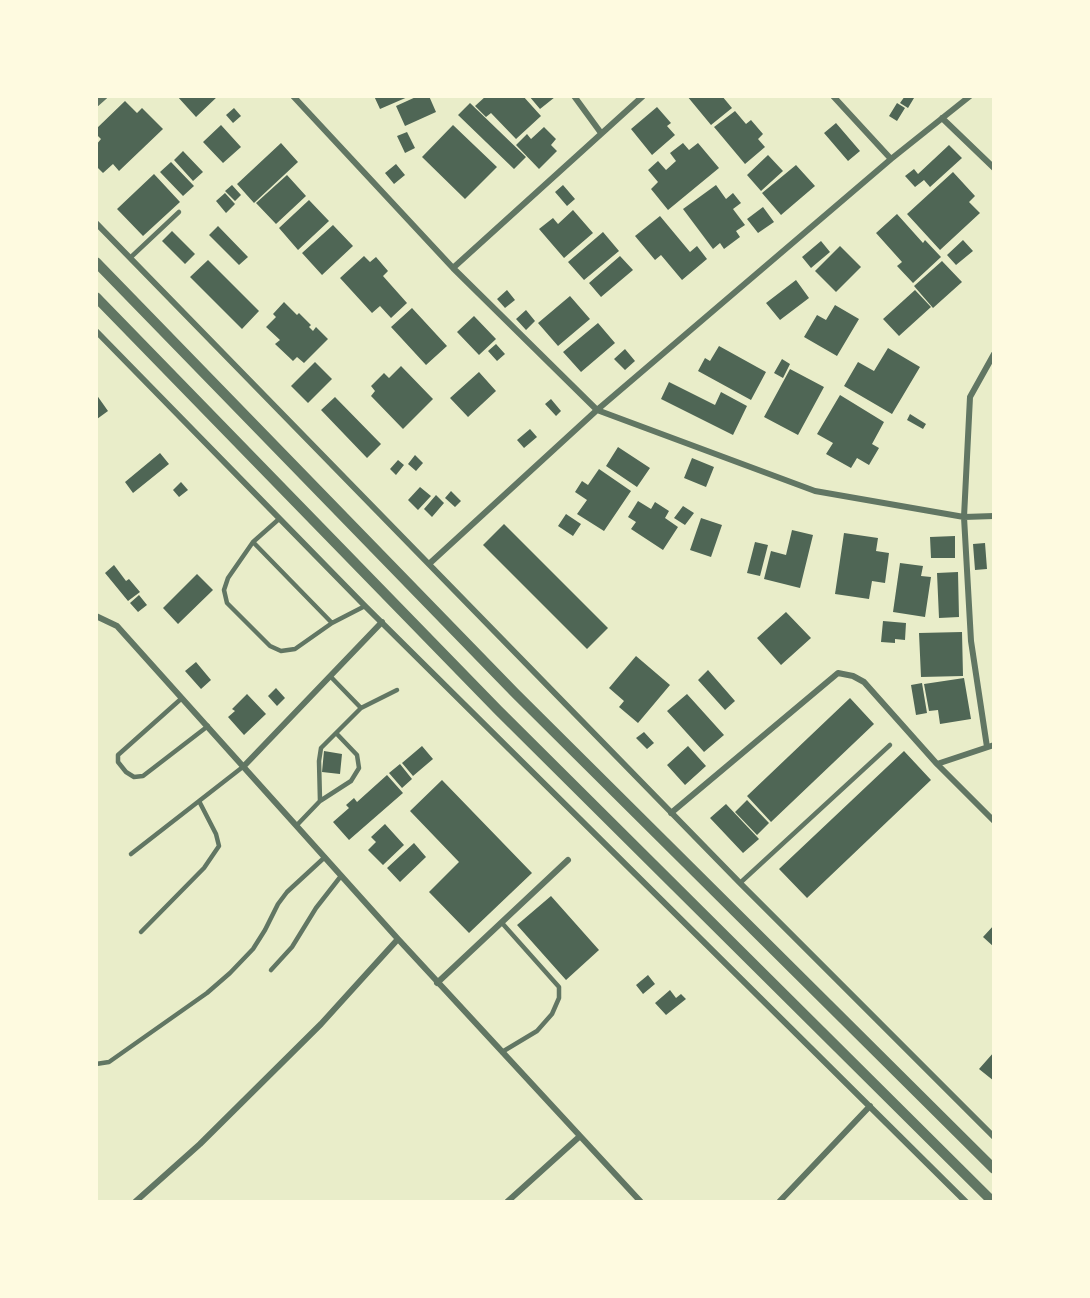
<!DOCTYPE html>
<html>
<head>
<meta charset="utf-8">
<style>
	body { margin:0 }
	#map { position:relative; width:1090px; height:1298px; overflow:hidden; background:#e9edc9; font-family:Karla,sans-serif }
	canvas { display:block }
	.frame { position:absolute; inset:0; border:98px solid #fefae0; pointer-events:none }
</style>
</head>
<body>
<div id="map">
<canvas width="1090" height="1298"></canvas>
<div class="frame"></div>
</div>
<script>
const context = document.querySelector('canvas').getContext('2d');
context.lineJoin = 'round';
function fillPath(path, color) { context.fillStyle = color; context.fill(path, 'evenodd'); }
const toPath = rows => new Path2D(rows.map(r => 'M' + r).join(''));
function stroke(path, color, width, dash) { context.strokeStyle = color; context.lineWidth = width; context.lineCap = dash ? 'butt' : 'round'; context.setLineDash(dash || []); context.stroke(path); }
const building = toPath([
	[177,96,218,96,196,117],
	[374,96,410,96,380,109],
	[418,96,429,96,436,112,405,126,396,106],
	[486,96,523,96,541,116,516,139,491,113,486,117,475,106],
	[529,96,554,96,555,97,540,109],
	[687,96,722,96,732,108,711,125],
	[905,96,914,98,908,108,900,103],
	[125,101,137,113,142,108,163,129,119,171,113,164,103,173,96,166,96,145,101,139,96,134,96,129],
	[470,103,526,157,514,169,458,115],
	[897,103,905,108,897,121,889,116],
	[657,107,671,123,667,126,675,135,652,155,631,129],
	[234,108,241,116,233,123,226,115],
	[735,111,746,124,751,120,763,134,758,139,765,147,745,164,714,127],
	[836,123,860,151,848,161,824,133],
	[221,125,241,147,223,163,203,142],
	[453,125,497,167,465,199,422,157],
	[544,127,556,139,551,145,557,151,539,169,516,145,527,134,531,139],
	[407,132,415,148,405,153,397,136],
	[281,143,298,162,254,203,237,184],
	[683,143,689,150,698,143,719,168,668,210,651,189,658,182,648,170,658,161,666,170,676,161,670,153],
	[949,145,962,158,930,187,924,180,915,187,905,176,914,169,918,174],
	[183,151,203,172,193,181,174,160],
	[768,155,783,171,761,191,747,175],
	[171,162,194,186,183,196,160,172],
	[396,164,405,175,394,184,385,173],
	[796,165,815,186,781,215,762,193],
	[953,172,975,196,969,202,980,213,940,250,907,214],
	[154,174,180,202,143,236,117,209],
	[287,175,306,196,276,224,256,203],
	[232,185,241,195,235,201,225,191],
	[563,185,575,199,567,206,555,192],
	[716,185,726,199,733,193,741,203,733,209,745,225,736,231,740,237,724,249,720,243,713,249,683,209],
	[225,193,235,204,226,213,216,201],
	[309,200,329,221,298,250,279,228],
	[763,207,774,222,758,233,747,219],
	[573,210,593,233,564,258,539,229,553,218,558,224],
	[897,214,923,243,925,240,941,257,913,283,897,266,902,262,876,233],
	[660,216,690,252,697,246,707,259,682,280,661,255,655,260,635,236],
	[333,225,353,246,322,275,302,253],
	[218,226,248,257,239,265,209,235],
	[172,231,195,254,185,264,162,241],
	[603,232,619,251,584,280,568,262],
	[963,240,973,251,956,265,947,255],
	[821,241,830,252,811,268,802,257],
	[840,246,861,267,836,292,815,271],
	[364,256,370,262,376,257,388,271,383,276,407,303,391,318,380,306,372,313,340,278],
	[620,256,633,270,601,297,589,283],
	[208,260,259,311,242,329,190,277],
	[942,261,962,282,933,308,914,286],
	[796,280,809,298,780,320,766,303],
	[507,290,515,300,505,308,497,299],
	[915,290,931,307,899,336,883,319],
	[570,296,590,319,558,346,538,323],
	[284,302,297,315,299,313,311,325,309,327,313,331,316,327,328,339,304,363,297,357,293,361,275,344,280,340,266,327,276,317,273,314],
	[835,305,859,319,837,356,804,337,817,315,826,320],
	[412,308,447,346,426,365,391,327],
	[526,310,535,321,526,330,516,319],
	[474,316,496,339,479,355,457,332],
	[598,323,615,343,581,372,563,352],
	[496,344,505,354,497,361,488,351],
	[719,346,766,372,751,400,698,371,705,358,710,361],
	[888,348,920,367,892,414,844,386,858,362,874,371],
	[625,349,635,361,625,370,614,359],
	[782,359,790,364,783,378,774,373],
	[315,362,332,379,308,403,291,386],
	[401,366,433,399,403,429,371,396,375,391,371,386,384,373,389,378],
	[790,369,824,387,798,435,764,417],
	[479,372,496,391,468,417,450,398],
	[669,382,715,405,721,392,747,406,733,435,661,399],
	[96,394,108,411,97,419,96,418],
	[840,395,884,422,872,444,879,448,869,465,857,458,851,468,826,454,833,443,817,434],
	[335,397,381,444,367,458,321,410],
	[551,399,561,411,556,416,545,404],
	[910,414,926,424,923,429,907,420],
	[530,429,537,437,524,448,517,440],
	[618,447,650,468,637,487,606,466],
	[160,453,169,464,133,493,125,482],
	[415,455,423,463,416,471,408,464],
	[692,458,714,467,706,487,684,478],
	[398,460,404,465,396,475,390,469],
	[599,469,631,491,604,531,577,514,587,500,575,492,582,481,588,485],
	[181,482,188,490,179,497,173,490],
	[420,487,431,496,418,510,408,500],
	[451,491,461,501,455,507,445,498],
	[436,495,444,503,432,517,424,509],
	[638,501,651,509,655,502,669,511,665,518,678,527,663,550,631,529,636,522,628,517],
	[683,506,694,513,685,525,674,518],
	[566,514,581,524,573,536,558,526],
	[701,518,722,525,711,557,690,550],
	[504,524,608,628,587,649,483,545],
	[792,530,813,535,800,588,764,579,771,551,786,555],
	[844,533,878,538,876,551,889,553,885,583,872,581,869,599,835,594],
	[955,536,955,558,931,558,930,537],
	[755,542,768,545,760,576,747,573],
	[985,543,987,569,975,570,973,544],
	[900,563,923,566,921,576,931,577,925,617,893,612],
	[114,565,126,581,129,579,140,592,128,601,105,573],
	[958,572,959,617,939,618,937,573],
	[197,574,213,590,178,624,163,608],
	[139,595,147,605,138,612,130,603],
	[786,612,811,638,781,665,757,638],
	[883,621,906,623,905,640,895,639,895,643,881,642],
	[962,632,963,676,921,677,919,633],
	[636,656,670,685,638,723,619,707,624,701,609,688],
	[196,662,211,680,201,689,185,671],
	[708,670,735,701,725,710,698,680],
	[964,678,971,719,940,724,938,710,929,711,924,684],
	[922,683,927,713,916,715,911,685],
	[276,688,285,698,277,706,268,696],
	[247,694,266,714,244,735,228,717,235,711,232,709],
	[687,694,724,735,704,752,667,711],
	[850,698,874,724,771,822,747,796],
	[644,732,654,743,647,749,636,738],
	[422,746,433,759,413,776,402,763],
	[688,746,706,766,685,785,667,765],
	[324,751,342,754,340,774,322,772],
	[904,751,931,780,807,898,779,869],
	[400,764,412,779,402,788,389,773],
	[387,775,403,793,349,840,333,822,349,808,346,805,354,798,357,802],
	[442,780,532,873,469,933,429,892,459,862,410,811],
	[747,800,769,823,757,835,735,812],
	[726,804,759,839,743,853,710,818],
	[385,824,404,845,383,865,368,850,376,842,371,837],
	[414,843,426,857,400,882,387,868],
	[551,896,599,950,566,980,517,925],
	[994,925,994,947,983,937],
	[648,975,655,984,643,994,636,985],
	[670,990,676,998,681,994,686,999,666,1015,655,1003],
	[994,1052,994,1081,979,1069]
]);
const service = toPath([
	[130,258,179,212],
	[279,519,253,542,228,578,224,590,227,603,270,646,281,651,295,649,332,623,365,606],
	[253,542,332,623],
	[331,677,361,708],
	[182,698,118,755,118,762,126,772,134,777,143,776,208,726],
	[320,801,319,761,321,748,336,733],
	[297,825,320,801,351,781,359,768,357,755,336,733,361,708,397,690],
	[131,854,244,766],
	[740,883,890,745],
	[502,923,559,987,559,998,552,1014,537,1031,502,1052],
	[141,932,204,868,219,846,216,834,199,801],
	[271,970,292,947,316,908,341,876],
	[96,1064,109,1062,207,993,230,973,253,949,265,930,278,904,287,892,325,857]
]);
const minor = toPath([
	[293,96,453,268,597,410,815,491,964,517,994,516],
	[574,96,601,133],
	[833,96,891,159],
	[96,104,105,96],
	[942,118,994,168],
	[96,223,740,883,994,1137],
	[453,268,643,96],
	[96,331,365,606,966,1202],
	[429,564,597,410,891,159,970,96],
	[96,616,117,626,398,939,641,1202],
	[987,747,971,641,964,517,970,397,994,354],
	[937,764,994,745],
	[244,766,382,622],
	[671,813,838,673,853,676,864,682,937,764,994,821],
	[437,983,568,860],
	[135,1202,200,1144,321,1024,398,939],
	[507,1202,579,1137],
	[779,1202,870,1106]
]);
const tertiary = toPath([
	[96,262,515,693,994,1169],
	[96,297,498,710,993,1202]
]);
fillPath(building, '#4f6655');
stroke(service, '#617663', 4.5);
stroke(minor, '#617663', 6);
stroke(tertiary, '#617663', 10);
</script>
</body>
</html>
